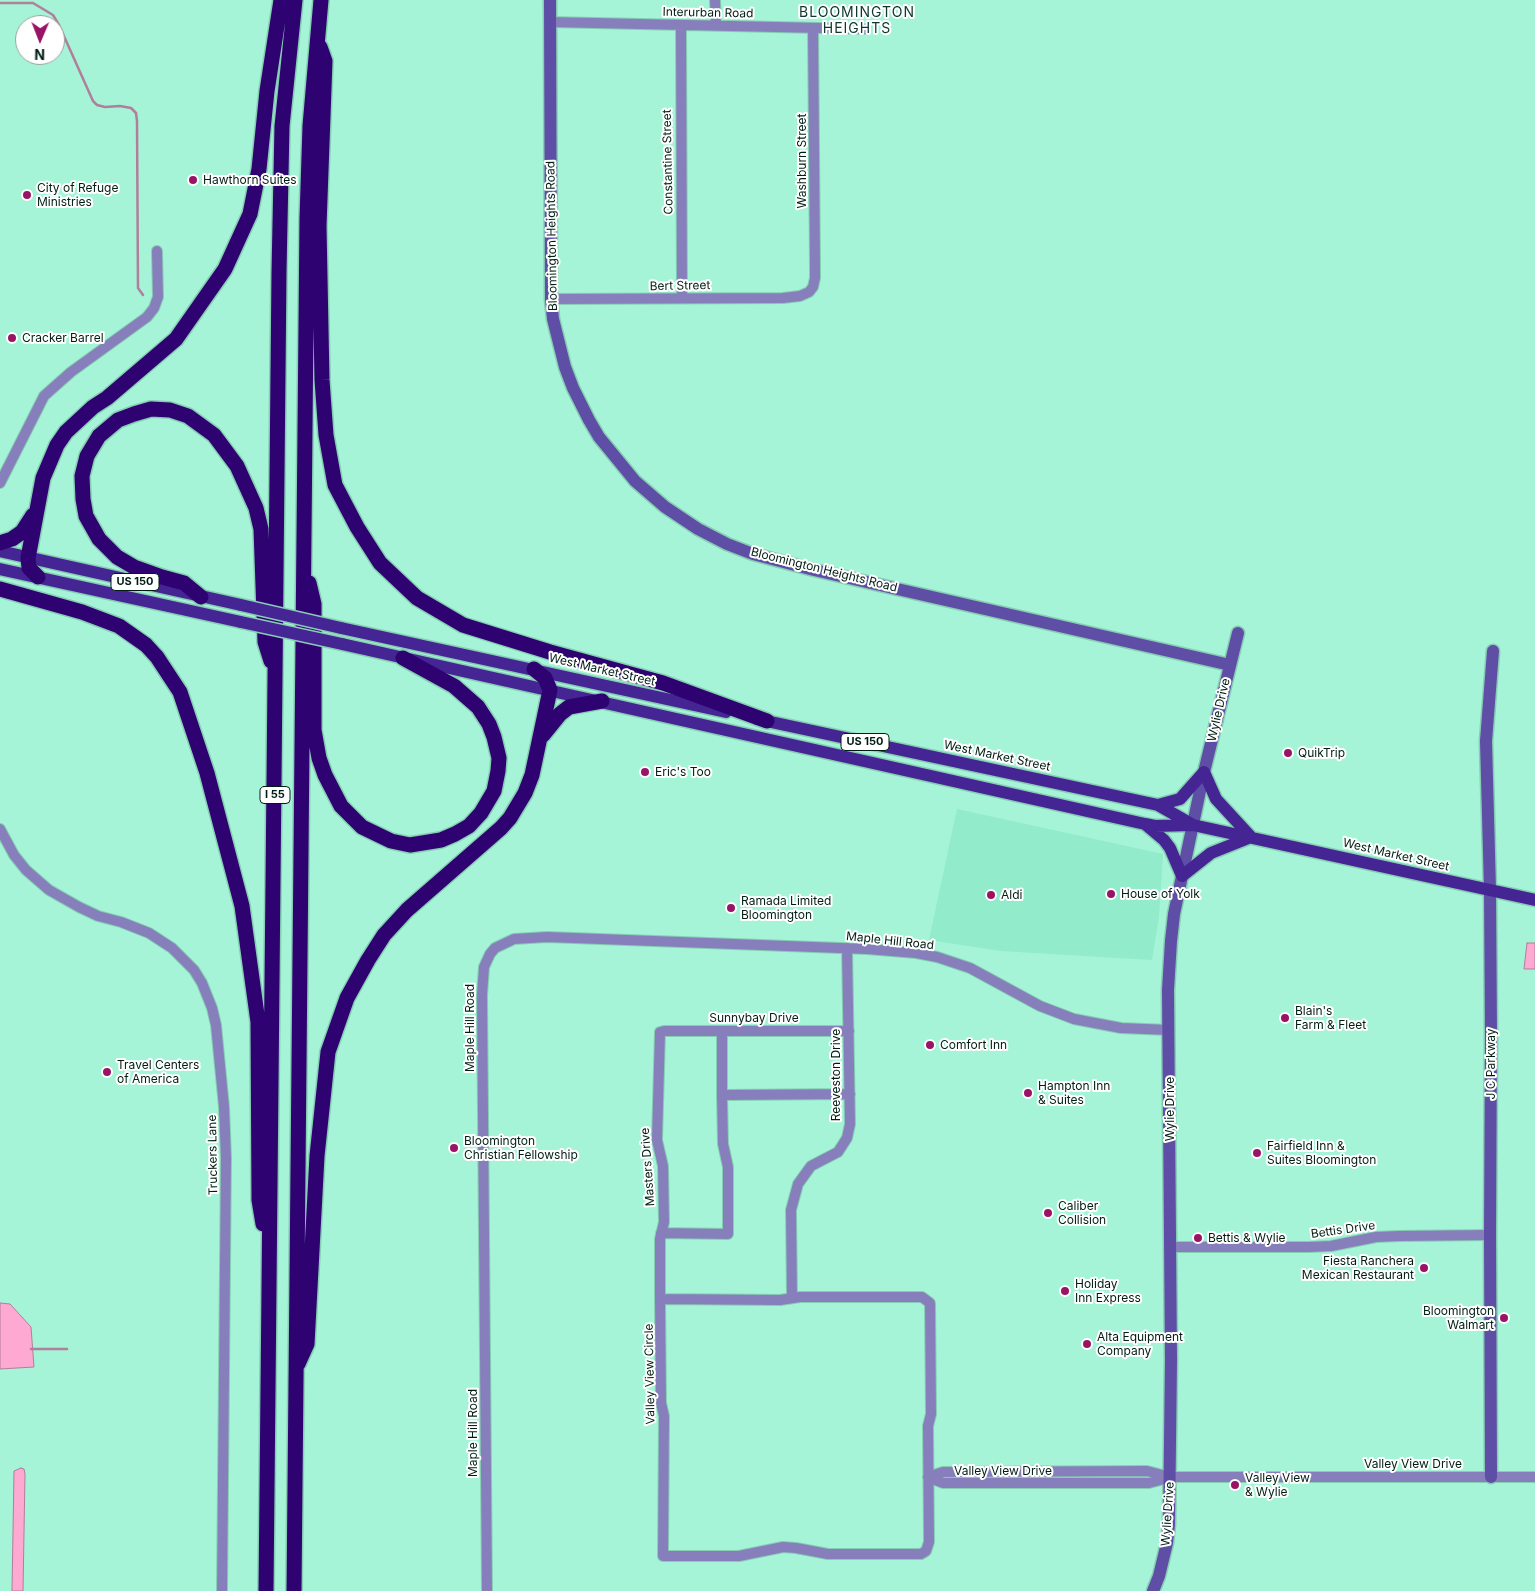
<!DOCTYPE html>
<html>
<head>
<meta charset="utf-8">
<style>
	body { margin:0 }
	#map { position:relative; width:1535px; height:1591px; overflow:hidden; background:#a5f4d7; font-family:Inter,sans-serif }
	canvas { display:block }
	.north { position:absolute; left:15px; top:15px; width:50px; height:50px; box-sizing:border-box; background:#fff; border:1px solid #99a5a1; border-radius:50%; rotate:181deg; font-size:14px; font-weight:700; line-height:20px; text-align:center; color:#001d14 }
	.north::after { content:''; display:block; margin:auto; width:18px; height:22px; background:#991367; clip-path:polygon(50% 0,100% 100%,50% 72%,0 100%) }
</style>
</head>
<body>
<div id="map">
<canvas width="1535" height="1591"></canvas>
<div class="north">N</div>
</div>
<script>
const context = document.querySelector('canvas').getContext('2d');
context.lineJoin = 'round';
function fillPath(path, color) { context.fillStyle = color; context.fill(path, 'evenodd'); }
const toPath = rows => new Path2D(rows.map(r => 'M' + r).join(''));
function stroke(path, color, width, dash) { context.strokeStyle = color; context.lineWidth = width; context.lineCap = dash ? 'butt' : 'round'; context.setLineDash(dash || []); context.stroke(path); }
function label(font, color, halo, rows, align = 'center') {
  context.font = font + ' Inter,sans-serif'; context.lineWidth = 4; context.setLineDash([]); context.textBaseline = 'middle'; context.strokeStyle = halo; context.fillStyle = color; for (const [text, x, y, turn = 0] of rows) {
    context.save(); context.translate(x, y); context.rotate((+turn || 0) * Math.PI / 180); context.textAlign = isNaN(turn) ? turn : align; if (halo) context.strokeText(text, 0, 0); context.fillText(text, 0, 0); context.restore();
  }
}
const built = toPath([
	[957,809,1163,854,1159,917,1152,960,1001,951,929,940]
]);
const water = toPath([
	[1527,943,1535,943,1535,969,1524,969,1527,943],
	[0,1303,10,1304,31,1327,34,1367,0,1369,0,1303],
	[21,1468,24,1469,25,1474,23,1591,12,1591,14,1471,21,1468]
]);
const stream = toPath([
	[0,3,33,3,53,15,59,25,93,101,97,105,105,107,120,106,131,108,136,113,137,121,138,288,143,295],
	[31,1349,67,1349]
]);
const street = toPath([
	[715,0,716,25],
	[550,22,865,29],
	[681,26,682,298],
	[551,299,783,298,800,296,809,292,813,287,815,278,815,267,813,28],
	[0,483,44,396,71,372,147,317,154,308,158,297,157,251],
	[0,829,14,855,26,870,49,890,79,907,98,916,121,922,149,933,172,948,194,970,202,983,212,1008,216,1025,224,1107,226,1158,222,1591],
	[722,1031,722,1095],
	[661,1233,728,1234,728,1167,723,1144,722,1095,850,1094],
	[1171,1247,1309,1247,1331,1246,1376,1237,1399,1236,1490,1235],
	[800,1297,922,1297,930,1303,931,1414,928,1426,929,1542,926,1551,921,1554,828,1554,796,1548,783,1547,739,1556,663,1556,664,1416,661,1403,660,1299,780,1300,800,1297],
	[792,1298,791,1210,798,1184,811,1166,838,1152,847,1138,850,1124,847,948],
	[660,1299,660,1239,664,1222,663,1166,657,1140,660,1032,664,1031,849,1031],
	[928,1477,943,1472,1147,1471,1170,1477,1535,1477],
	[928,1477,943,1483,1149,1483,1168,1478],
	[487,1591,482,995,484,967,490,954,495,948,514,939,547,937,867,949,916,953,937,957,970,968,1040,1006,1074,1019,1121,1028,1169,1030]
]);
const secondary = toPath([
	[550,0,551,299,553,319,565,367,573,388,589,420,599,437,635,481,665,507,698,529,727,544,753,554,814,570,1230,665],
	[1491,1477,1490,1235,1491,1036,1490,890,1486,741,1493,651],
	[1153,1591,1159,1576,1167,1543,1169,1524,1171,1360,1168,990,1171,941,1174,914,1204,772,1238,633]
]);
const primary = toPath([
	[0,551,241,605],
	[0,569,241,622],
	[341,628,726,712],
	[342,644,1145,824,1155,826,1193,825,1535,900],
	[757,719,1158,805,1193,825],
	[1158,805,1180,799,1204,772,1216,799,1251,837],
	[1145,824,1164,840,1170,848,1182,876,1211,853,1251,837]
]);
const highway = toPath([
	[320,47,325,61,319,226,322,380,326,435,335,485,357,527,380,563,417,598,463,625,550,652,663,683,767,721],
	[0,543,12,539,22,532,33,515],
	[38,577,29,568,28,558,43,478,57,445,66,432,93,407,107,398,176,339,225,269,250,214,259,169,267,91,281,0],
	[309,583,314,604,314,730,319,758,325,775,341,806,362,827,391,841,410,845,441,840,455,834,469,826,481,813,494,791,498,771,499,758,494,737,489,724,478,707,454,686,403,658],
	[0,589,82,612,119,626,146,645,157,657,180,692,207,773,242,906,258,1022,259,1200,263,1224],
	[201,597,184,583,162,577,134,567,117,557,99,539,86,516,83,499,82,476,87,456,99,436,118,420,134,414,151,409,170,410,188,416,214,435,237,466,256,508,261,529,265,642,271,661],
	[543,735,560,714,569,707,602,701],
	[298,1364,307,1344,317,1156,328,1052,347,998,368,960,384,935,407,910,501,828,510,818,525,793,532,775,550,690,545,678,534,669],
	[266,1591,279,272,282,126,295,0],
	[294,1591,307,218,310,126,321,0]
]);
const primaryBridge = toPath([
	[241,605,341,628],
	[241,622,342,644]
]);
const markers = [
	[193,180,5,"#991367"],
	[27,195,5,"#991367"],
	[12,338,5,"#991367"],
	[1288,753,5,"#991367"],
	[645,772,5,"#991367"],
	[1111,894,5,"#991367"],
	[991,895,5,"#991367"],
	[731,908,5,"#991367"],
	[1285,1018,5,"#991367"],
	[930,1045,5,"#991367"],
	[107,1072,5,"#991367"],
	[1028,1093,5,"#991367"],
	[454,1148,5,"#991367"],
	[1257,1153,5,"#991367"],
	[1048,1213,5,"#991367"],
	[1198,1238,5,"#991367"],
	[1424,1268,5,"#991367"],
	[1065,1291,5,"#991367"],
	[1504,1318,5,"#991367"],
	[1087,1344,5,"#991367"],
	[1235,1485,5,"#991367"]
];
const shields = [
	[135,582,48],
	[865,742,48],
	[275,795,30]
];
const shieldNames = [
	["US 150",135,582],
	["US 150",865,742],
	["I 55",275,795]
];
const streetNames = [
	["Interurban Road",708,13,1],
	["Washburn Street",802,161,-90],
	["Constantine Street",668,162,-91],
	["Bloomington Heights Road",552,236,-91],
	["Bert Street",680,286,-1],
	["Bloomington Heights Road",824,570,14],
	["West Market Street",602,670,13],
	["Wylie Drive",1219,710,-77],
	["West Market Street",997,756,12],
	["West Market Street",1396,855,13],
	["Maple Hill Road",890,941,6],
	["Sunnybay Drive",754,1018],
	["Maple Hill Road",470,1028,-90],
	["J C Parkway",1491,1064,-90],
	["Reeveston Drive",836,1075,-90],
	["Wylie Drive",1170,1109,-90],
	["Truckers Lane",213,1155,-91],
	["Masters Drive",648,1167,-94],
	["Bettis Drive",1343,1230,-8],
	["Valley View Circle",650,1374,-91],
	["Maple Hill Road",473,1433,-90],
	["Valley View Drive",1413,1464],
	["Valley View Drive",1003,1471],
	["Wylie Drive",1168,1514,-86]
];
const poiNames = [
	["Hawthorn Suites",203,180],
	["City of Refuge",37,188],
	["Ministries",37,202],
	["Cracker Barrel",22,338],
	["QuikTrip",1298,753],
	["Eric's Too",655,772],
	["House of Yolk",1121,894],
	["Aldi",1001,895],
	["Ramada Limited",741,901],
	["Bloomington",741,915],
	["Blain's",1295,1011],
	["Farm & Fleet",1295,1025],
	["Comfort Inn",940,1045],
	["Travel Centers",117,1065],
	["of America",117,1079],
	["Hampton Inn",1038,1086],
	["& Suites",1038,1100],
	["Bloomington",464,1141],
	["Christian Fellowship",464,1155],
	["Fairfield Inn &",1267,1146],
	["Suites Bloomington",1267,1160],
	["Caliber",1058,1206],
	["Collision",1058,1220],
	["Bettis & Wylie",1208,1238],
	["Fiesta Ranchera",1414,1261,"right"],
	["Mexican Restaurant",1414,1275,"right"],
	["Holiday",1075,1284],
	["Inn Express",1075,1298],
	["Bloomington",1494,1311,"right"],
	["Walmart",1494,1325,"right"],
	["Alta Equipment",1097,1337],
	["Company",1097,1351],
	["Valley View",1245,1478],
	["& Wylie",1245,1492]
];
const neighbourhoodNames = [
	["BLOOMINGTON",857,13],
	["HEIGHTS",857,29]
];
fillPath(built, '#92ebcb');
fillPath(water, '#fda9d2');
stroke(water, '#b17f99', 1);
stroke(stream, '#b17f99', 2.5);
stroke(street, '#87cdb4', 12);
stroke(secondary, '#87cdb4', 15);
stroke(primary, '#87cdb4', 15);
stroke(highway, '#87cdb4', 18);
stroke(street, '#877fbb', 10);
stroke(secondary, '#5e4ea5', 12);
stroke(primary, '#452493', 12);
stroke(highway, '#2e0371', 15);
stroke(primaryBridge, '#87cdb4', 15, []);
stroke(primaryBridge, '#452493', 12);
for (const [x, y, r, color] of markers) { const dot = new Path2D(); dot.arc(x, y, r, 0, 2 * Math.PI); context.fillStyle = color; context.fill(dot); stroke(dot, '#fff', 2); }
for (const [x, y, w] of shields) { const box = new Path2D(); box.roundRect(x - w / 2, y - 8.5, w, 17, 4); context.fillStyle = '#fff'; context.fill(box); stroke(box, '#001d14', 1); }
label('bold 11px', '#001d14', null, shieldNames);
label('12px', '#001d14', '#fff', streetNames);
label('12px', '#001d14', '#fff', poiNames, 'left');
context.letterSpacing = '1px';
label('14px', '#0d382b', '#fff', neighbourhoodNames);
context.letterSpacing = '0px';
</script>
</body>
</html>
